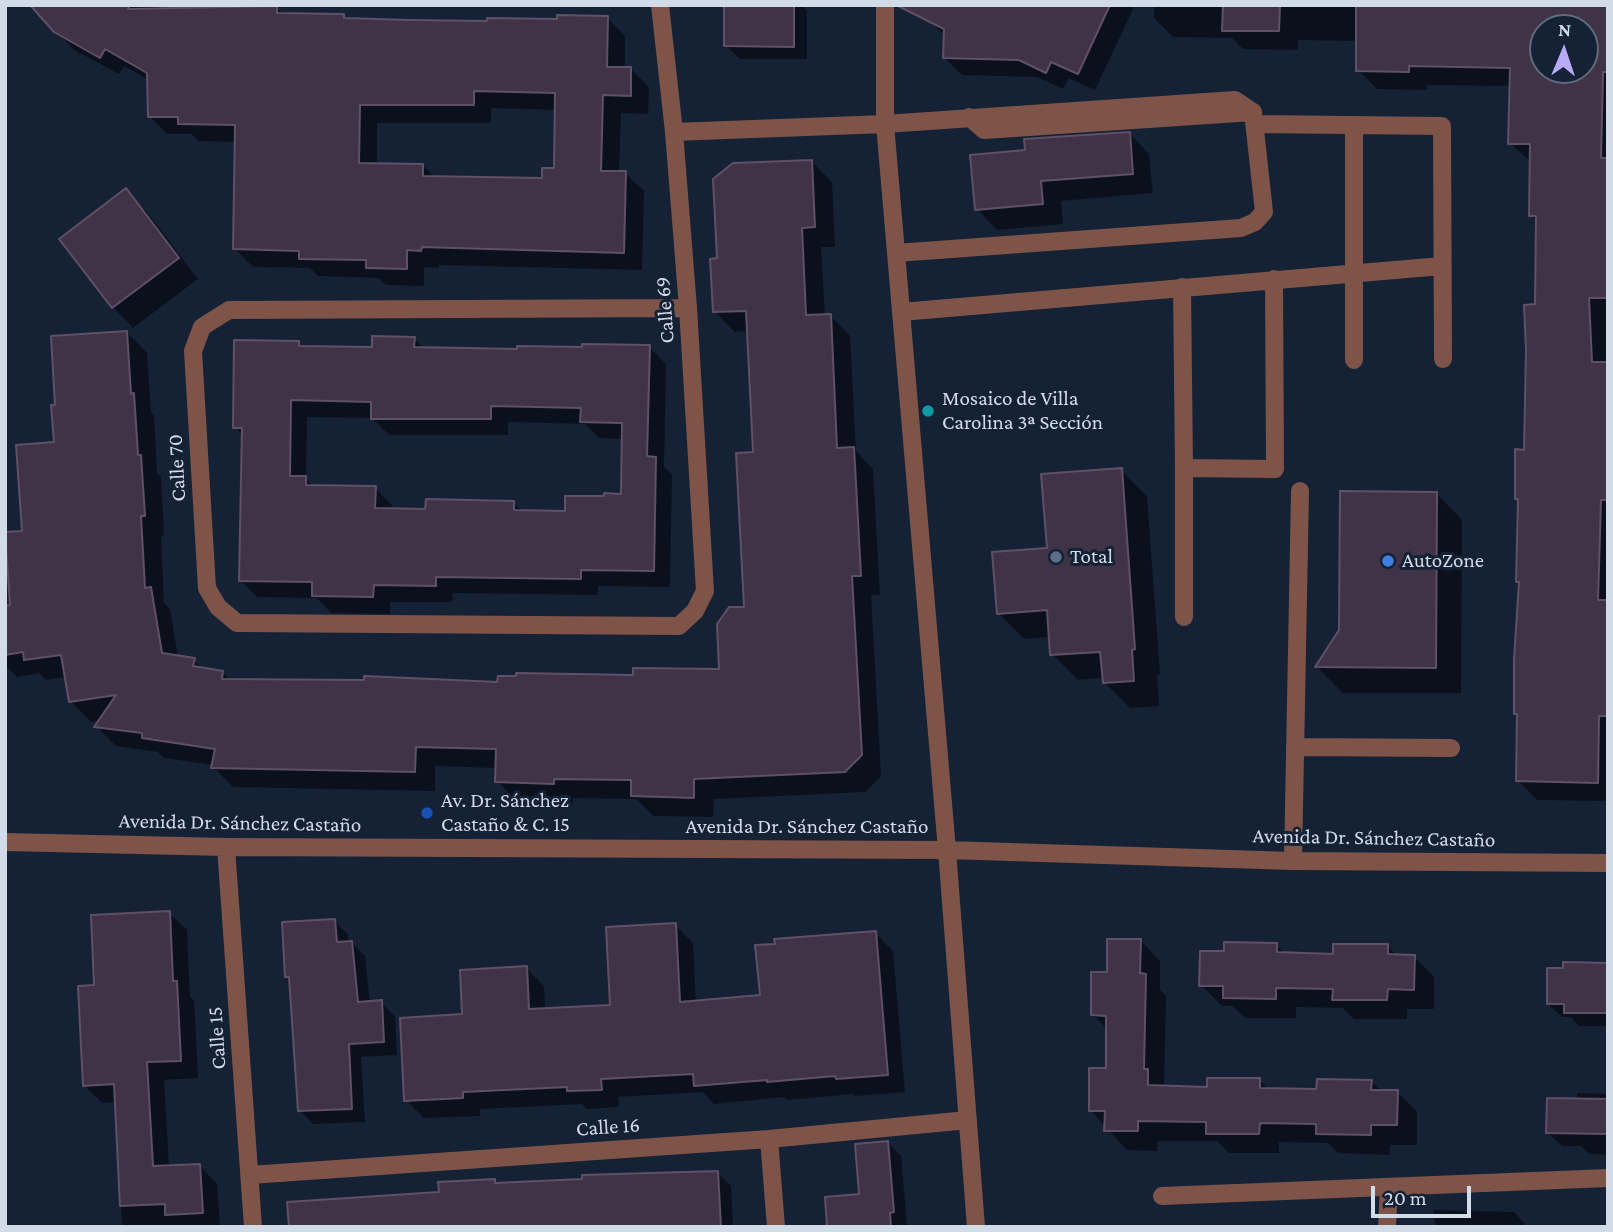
<!DOCTYPE html>
<html>
<head>
<meta charset="utf-8">
<style>
	body { margin:0 }
	#map { position:relative; width:1613px; height:1232px; overflow:hidden; background:#152135; font-family:"Crimson Pro",serif }
	canvas { display:block }
	.frame { position:absolute; inset:0; border:7px solid #d2dbe8; pointer-events:none }
	.north { position:absolute; left:1529px; top:14px; width:70px; height:70px; box-sizing:border-box; background:#152135; border:2px solid #616b7d; border-radius:50%; rotate:2deg; font-size:19px; font-weight:700; line-height:28px; text-align:center; color:#d2dbe8 }
	.north::after { content:''; display:block; margin:auto; width:24px; height:32px; background:#b7abf8; clip-path:polygon(50% 0,100% 100%,50% 72%,0 100%) }
	.scale { position:absolute; left:1371px; top:1186px; width:100px; height:32px; box-sizing:border-box; border:4px solid #d2dbe8; border-top:0; padding-left:9px; font-size:21px; line-height:24px; white-space:nowrap; color:#d2dbe8; -webkit-text-stroke:5px #152135; paint-order:stroke }
</style>
</head>
<body>
<div id="map">
<canvas width="1613" height="1232"></canvas>
<div class="frame"></div>
<div class="north">N</div>
<div class="scale">20 m</div>
</div>
<script>
const context = document.querySelector('canvas').getContext('2d');
context.lineJoin = 'round';
function fillPath(path, color) { context.fillStyle = color; context.fill(path, 'evenodd'); }
const toPath = rows => new Path2D(rows.map(r => 'M' + r).join(''));
function stroke(path, color, width, dash) { context.strokeStyle = color; context.lineWidth = width; context.lineCap = dash ? 'butt' : 'round'; context.setLineDash(dash || []); context.stroke(path); }
function label(font, color, halo, rows, align = 'center') {
  context.font = font + ' "Crimson Pro",serif'; context.lineWidth = 6; context.setLineDash([]); context.textBaseline = 'middle'; context.strokeStyle = halo; context.fillStyle = color; for (const [text, x, y, turn = 0] of rows) {
    context.save(); context.translate(x, y); context.rotate((+turn || 0) * Math.PI / 180); context.textAlign = isNaN(turn) ? turn : align; if (halo) context.strokeText(text, 0, 0); context.fillText(text, 0, 0); context.restore();
  }
}
const shadow = toPath([
	[32,5,155,5,164,10,276,8,282,14,409,21,558,21,607,18,625,36,625,69,631,69,649,87,648,114,621,113,619,173,625,173,644,191,642,270,439,265,439,268,424,267,424,286,386,285,378,278,318,276,310,268,253,267,235,249,236,142,198,141,192,134,167,134,149,116,149,80,124,66,119,74,74,50],
	[491,108,557,110,556,170,544,180,435,178,423,165,377,165,377,123,491,123],
	[726,5,801,5,807,11,807,59,740,59,726,46],
	[928,5,1135,5,1095,90,1069,78,1063,89,1037,77,962,75,945,58,946,37,928,19],
	[1154,5,1608,5,1608,801,1537,800,1518,780,1519,716,1516,713,1520,502,1516,499,1526,451,1537,306,1538,222,1531,215,1531,162,1510,143,1512,86,1427,85,1427,90,1377,89,1358,70,1358,41,1298,40,1298,50,1243,49,1232,38,1173,37,1154,18],
	[1543,28,1585,28,1585,70,1543,70],
	[1129,133,1149,154,1153,193,1061,201,1063,224,997,230,977,209,1026,152],
	[811,161,832,182,835,247,821,247,825,316,830,315,850,336,856,451,873,469,880,595,871,595,881,776,865,792,714,799,713,817,653,816,636,799,573,798,573,803,517,802,497,781,497,768,435,766,435,791,233,787,213,767,213,765,164,758,158,752,116,746,96,726,101,720,91,722,71,702,67,677,46,680,39,673,17,677,5,665,5,608,12,607,24,532,56,444,57,406,127,332,147,353,151,412,154,415,157,474,161,477,164,535,161,536,164,603,170,609,178,657,194,660,204,670,223,672,231,681,499,684,721,671,746,608,755,453,749,331,735,332,715,312,719,260],
	[126,191,146,211,198,279,133,328,113,307,61,239],
	[414,339,425,349,519,350,649,347,666,364,664,467,672,475,670,587,598,586,598,595,453,593,452,602,390,602,390,614,331,613,317,598,257,597,240,580,243,436,235,427,298,343,303,348,374,348],
	[307,417,372,418,389,435,508,435,508,422,585,424,599,438,624,439,622,495,567,513,523,512,513,503,427,511,392,510,392,505,375,488,313,487,306,479],
	[1121,470,1147,496,1160,674,1157,675,1159,706,1130,708,1104,682,1104,678,1078,680,1052,654,1051,637,1024,639,998,613,1048,550],
	[1436,493,1462,520,1461,693,1343,693,1317,667],
	[169,913,187,930,190,997,194,1000,198,1078,164,1080,169,1167,200,1166,217,1184,220,1227,122,1227,117,1102,102,1103,84,1085,96,987],
	[335,921,348,935,349,943,352,943,365,956,370,1003,381,1002,395,1016,397,1055,361,1057,365,1122,313,1124,300,1111,291,981,286,976],
	[675,925,693,943,696,1003,761,997,875,933,893,951,905,1092,855,1096,853,1094,787,1100,785,1097,714,1104,703,1092,618,1097,619,1107,587,1109,582,1104,480,1109,480,1116,424,1118,406,1100,464,1016,526,968,544,986,545,1010,612,1006],
	[1140,940,1160,961,1160,990,1166,996,1164,1087,1209,1089,1259,1080,1270,1090,1318,1091,1371,1081,1381,1091,1397,1092,1417,1112,1417,1145,1390,1145,1390,1155,1338,1153,1328,1143,1279,1142,1279,1153,1229,1153,1217,1141,1158,1141,1157,1151,1127,1150,1091,1111,1107,1069,1108,1030,1092,1014,1109,974],
	[1276,945,1286,954,1335,955,1387,946,1398,956,1414,957,1434,977,1434,1009,1407,1009,1407,1019,1354,1019,1343,1008,1296,1007,1296,1018,1245,1018,1233,1006,1222,1006,1201,985,1226,953],
	[1608,964,1608,1026,1579,1026,1571,1017,1562,1017,1548,1004],
	[1577,1093,1608,1094,1608,1155,1589,1154,1581,1146,1562,1146,1548,1133,1577,1100],
	[888,1143,901,1156,907,1225,829,1227,861,1196],
	[718,1173,731,1186,733,1227,290,1227,494,1180,499,1185],
	[1434,1210,1514,1212,1527,1226,1606,1227,1435,1227]
]);
const building = toPath([
	[30,5,130,5,128,9,277,6,277,13,344,14,344,18,409,20,487,21,487,18,557,19,557,15,608,16,607,67,631,67,631,96,603,95,601,171,626,171,624,253,422,247,421,251,407,250,407,269,366,268,366,260,299,259,299,251,233,249,235,125,178,124,178,117,148,117,147,73,105,49,100,58,54,32,30,5],
	[474,91,555,93,554,168,542,168,542,178,423,176,423,164,359,163,360,105,474,105,474,91],
	[724,5,794,5,794,47,724,46,724,5],
	[896,5,1110,5,1078,74,1051,62,1046,73,1019,60,943,58,944,29,896,5],
	[1223,5,1280,5,1279,31,1222,31,1223,5],
	[1356,5,1608,5,1608,72,1603,72,1601,158,1608,158,1608,298,1589,298,1592,362,1608,362,1608,500,1601,500,1598,600,1608,600,1608,716,1599,716,1598,783,1516,781,1517,714,1514,714,1514,659,1519,582,1516,582,1518,499,1515,499,1515,449,1524,450,1526,350,1524,305,1535,304,1536,216,1529,216,1530,144,1508,144,1510,68,1409,66,1409,72,1356,71,1356,5],
	[1543,28,1585,28,1585,70,1543,70,1543,28],
	[1130,132,1133,174,1041,181,1043,204,975,210,970,155,1025,150,1024,139,1130,132],
	[812,160,815,227,802,228,806,315,831,314,837,448,854,447,861,576,852,576,862,755,845,772,694,779,694,798,631,796,631,780,554,779,554,784,495,782,496,749,416,747,415,772,211,768,215,749,142,738,142,733,94,727,116,695,69,702,61,655,24,660,23,652,5,655,5,606,10,605,5,532,22,531,16,445,54,442,51,405,55,405,51,336,127,331,131,394,134,393,138,455,141,455,145,516,141,516,145,588,151,587,162,653,195,658,193,666,223,671,222,679,364,680,364,676,497,682,498,676,516,676,516,673,633,675,633,668,719,669,717,624,729,607,744,607,736,453,753,452,746,311,713,312,710,259,717,258,713,179,733,163,812,160],
	[126,188,179,258,112,308,59,239,126,188],
	[372,336,415,337,414,347,517,349,517,346,582,347,582,344,650,345,647,456,656,457,654,571,581,570,581,579,436,577,436,586,374,585,373,597,312,596,312,582,239,581,242,428,233,428,234,340,299,341,299,346,372,347,372,336],
	[291,400,371,402,371,419,491,419,491,406,581,408,580,422,622,423,621,494,604,493,604,496,565,496,565,511,514,510,514,501,426,499,425,509,375,508,376,486,306,485,306,476,290,476,291,400],
	[1122,468,1135,649,1132,650,1134,681,1103,683,1100,652,1050,655,1047,610,997,614,992,552,1047,548,1041,474,1122,468],
	[1340,491,1437,492,1436,668,1315,667,1339,630,1340,491],
	[170,911,173,981,177,981,181,1061,147,1062,153,1166,200,1164,203,1213,165,1215,165,1204,120,1206,114,1084,83,1086,78,986,94,985,91,915,170,911],
	[335,919,337,942,352,941,358,1002,382,1000,384,1042,349,1044,352,1109,298,1111,289,977,285,977,282,922,335,919],
	[676,923,680,1002,760,995,755,945,775,944,774,939,876,931,888,1075,836,1079,835,1076,767,1082,767,1080,694,1086,693,1074,601,1079,602,1090,567,1091,567,1087,463,1092,463,1098,404,1101,400,1018,462,1014,460,970,527,966,529,1009,610,1005,606,927,676,923],
	[1107,939,1141,939,1140,973,1146,974,1144,1069,1148,1069,1148,1085,1207,1087,1207,1078,1260,1078,1260,1088,1316,1089,1317,1079,1372,1080,1371,1090,1398,1090,1397,1125,1371,1125,1371,1135,1316,1134,1316,1124,1260,1123,1259,1134,1206,1134,1206,1122,1138,1121,1138,1131,1104,1131,1105,1111,1089,1111,1089,1068,1106,1068,1106,1016,1091,1015,1091,972,1107,972,1107,939],
	[1224,942,1277,943,1277,952,1333,954,1333,944,1388,944,1388,954,1415,955,1414,990,1388,989,1387,1000,1332,1000,1333,989,1276,988,1276,999,1223,998,1223,986,1199,986,1200,951,1224,951,1224,942],
	[1563,962,1608,963,1608,1013,1564,1013,1564,1004,1547,1004,1547,968,1563,968,1563,962],
	[1547,1098,1608,1099,1608,1134,1546,1133,1547,1098],
	[888,1141,894,1212,890,1213,891,1227,827,1227,825,1197,859,1194,855,1144,888,1141],
	[718,1171,721,1227,289,1227,287,1202,439,1192,438,1182,495,1179,495,1183,582,1179,582,1175,718,1171]
]);
const minor = toPath([
	[660,5,674,132,688,308,705,591,695,611,679,626,237,623,218,607,207,588,193,351,202,327,229,310,688,308],
	[885,5,885,124,947,850,976,1227],
	[969,117,984,130,1253,112],
	[1255,124,1442,126,1443,359],
	[1354,125,1354,360],
	[674,132,885,124,1235,100,1253,112,1264,212,1255,222,1241,228,896,253],
	[1182,287,1184,468,1275,469,1274,279],
	[901,312,1442,266],
	[1184,468,1184,617],
	[1295,747,1451,748],
	[5,842,226,847,947,850,1293,861,1608,863],
	[226,847,253,1227],
	[1293,861,1300,491],
	[769,1139,776,1227],
	[250,1175,769,1139,968,1120],
	[1162,1196,1608,1178],
	[1387,1227,1389,1188]
]);
const markers = [
	[928,411,7,"#0f9aa8"],
	[1056,557,7,"#5c6f8a"],
	[1388,561,7,"#3f7fe0"],
	[427,813,7,"#1a4fb4"]
];
const streetNames = [
	["Calle 69",665,310,-94],
	["Calle 70",177,468,-93],
	["Avenida Dr. Sánchez Castaño",240,823,1],
	["Avenida Dr. Sánchez Castaño",807,827],
	["Avenida Dr. Sánchez Castaño",1374,838,1],
	["Calle 15",217,1038,-94],
	["Calle 16",608,1127,-4]
];
const poiNames = [
	["Mosaico de Villa",942,399],
	["Carolina 3ª Sección",942,423],
	["Total",1070,557],
	["AutoZone",1402,561],
	["Av. Dr. Sánchez",441,801],
	["Castaño & C. 15",441,825]
];
fillPath(shadow, '#0007');
fillPath(building, '#403247');
stroke(building, '#605067', 2);
stroke(minor, '#7e5449', 18);
for (const [x, y, r, color] of markers) { const dot = new Path2D(); dot.arc(x, y, r, 0, 2 * Math.PI); context.fillStyle = color; context.fill(dot); stroke(dot, '#152135', 2.5); }
label('21px', '#d2dbe8', '#152135', streetNames);
label('21px', '#d2dbe8', '#152135', poiNames, 'left');
</script>
</body>
</html>
